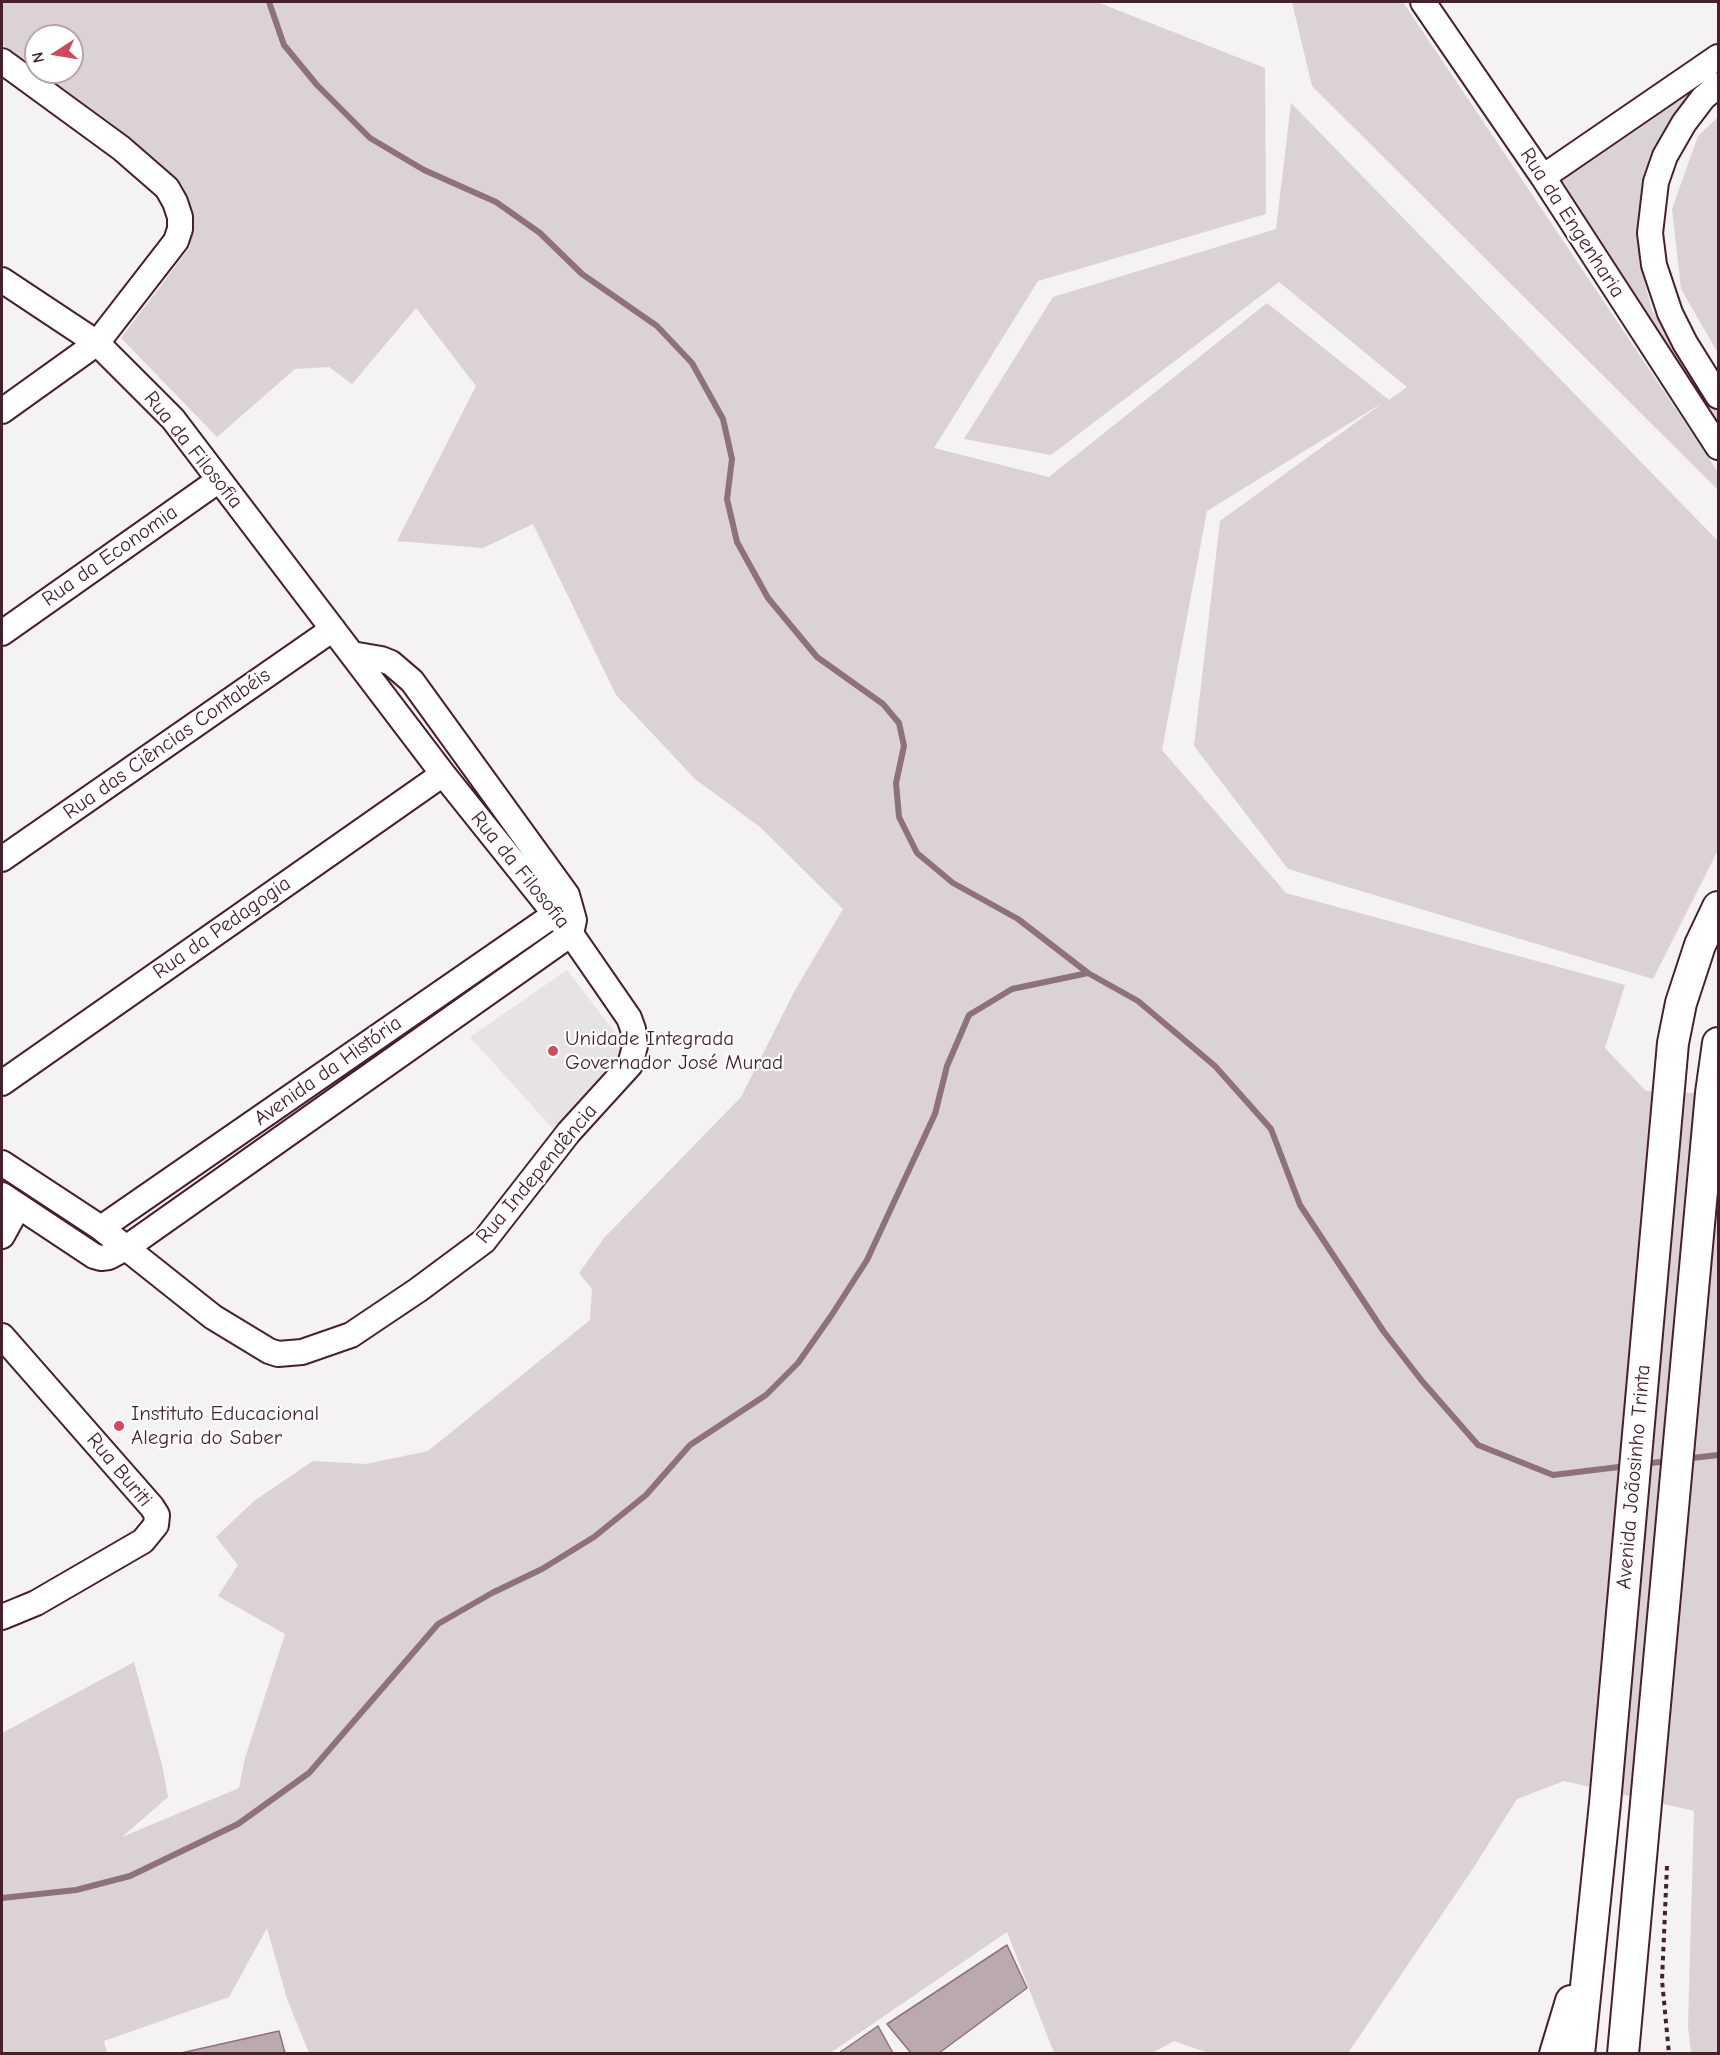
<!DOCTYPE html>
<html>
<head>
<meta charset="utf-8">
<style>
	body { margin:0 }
	#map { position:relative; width:1720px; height:2055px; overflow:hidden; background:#f4f2f2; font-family:"Comic Neue",sans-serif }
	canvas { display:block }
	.frame { position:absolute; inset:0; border:3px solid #4a1f2b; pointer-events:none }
	.north { position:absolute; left:24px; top:24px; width:60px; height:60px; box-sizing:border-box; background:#fff; border:2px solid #b7a5aa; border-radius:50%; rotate:258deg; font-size:16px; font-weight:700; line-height:24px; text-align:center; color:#4a1f2b }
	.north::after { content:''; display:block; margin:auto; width:21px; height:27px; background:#d1495b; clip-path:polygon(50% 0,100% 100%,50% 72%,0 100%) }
</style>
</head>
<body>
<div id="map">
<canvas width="1720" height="2055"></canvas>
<div class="frame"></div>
<div class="north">N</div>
</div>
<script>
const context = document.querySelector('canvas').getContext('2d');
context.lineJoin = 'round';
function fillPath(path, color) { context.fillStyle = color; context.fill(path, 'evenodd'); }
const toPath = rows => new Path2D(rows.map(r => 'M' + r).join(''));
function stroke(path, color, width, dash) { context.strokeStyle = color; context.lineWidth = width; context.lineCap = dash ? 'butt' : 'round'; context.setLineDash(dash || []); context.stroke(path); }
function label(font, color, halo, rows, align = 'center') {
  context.font = font + ' "Comic Neue",sans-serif'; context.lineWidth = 4.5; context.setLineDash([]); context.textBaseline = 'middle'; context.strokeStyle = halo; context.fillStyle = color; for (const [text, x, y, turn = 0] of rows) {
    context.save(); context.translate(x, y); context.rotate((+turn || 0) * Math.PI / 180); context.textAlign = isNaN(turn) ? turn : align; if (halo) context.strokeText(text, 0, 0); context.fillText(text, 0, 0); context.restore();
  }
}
const built = toPath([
	[567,970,620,1039,625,1064,555,1131,470,1037]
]);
const green = toPath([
	[2,2,1097,2,1265,68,1266,214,1038,281,934,448,1049,477,1267,303,1389,400,1407,387,1279,282,1051,455,964,439,1053,297,1276,229,1291,103,1718,541,1718,850,1653,979,1288,869,1194,746,1220,521,1384,402,1207,511,1162,750,1286,893,1625,985,1605,1048,1646,1091,1718,1094,1718,2053,1691,2053,1688,2027,1694,1811,1564,1781,1517,1799,1474,1867,1348,2053,1208,2053,1174,2041,1152,2053,1054,2053,1007,1932,830,2053,309,2053,287,1999,267,1928,229,1997,104,2041,107,2053,2,2054,2,1733,134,1662,162,1765,168,1797,122,1837,239,1788,245,1758,285,1634,218,1596,238,1565,216,1537,254,1501,313,1461,366,1464,428,1451,590,1320,592,1289,579,1273,604,1238,741,1097,794,992,843,909,760,827,695,779,616,695,533,524,483,548,397,541,476,386,416,308,352,384,329,367,295,369,217,437,121,338,190,247,191,224,37,72,72,72,72,36,36,36,36,71,2,44],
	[1292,2,1403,2,1718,472,1718,490,1312,86],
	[1718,66,1670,123,1648,165,1639,213,1639,261,1652,310,1718,408,1718,425,1557,182],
	[1718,117,1718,353,1681,289,1672,209,1698,136],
	[2,1175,80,1227,76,1232,2,1187]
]);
const water = toPath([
	[1007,1945,1027,1988,939,2053,911,2053,887,2024,1007,1945],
	[878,2026,893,2053,839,2053,878,2026],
	[279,2031,285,2053,181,2053,279,2031]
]);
const stream = toPath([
	[269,2,284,45,317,85,370,138,424,170,496,202,540,233,582,274,657,326,692,363,723,419,732,459,727,499,737,542,768,598,817,657,883,704,899,723,904,746,896,783,899,817,917,853,953,883,1018,919,1088,973],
	[1684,1459,1718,1455],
	[1643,1464,1668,1461],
	[2,1898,76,1890,130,1876,238,1824,309,1773,438,1624,492,1593,542,1569,594,1537,646,1495,690,1445,766,1395,798,1363,831,1316,867,1260,935,1114,947,1066,969,1015,1012,989,1088,973,1138,1001,1215,1066,1271,1129,1300,1205,1384,1332,1422,1381,1478,1445,1553,1475,1627,1466]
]);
const path = toPath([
	[1667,1866,1662,1980,1669,2054]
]);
const minor = toPath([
	[1423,2,1543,177,1718,447],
	[2,61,121,148,167,188,175,202,180,217,180,229,176,241,97,343,2,411],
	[1718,85,1703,98,1684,123,1665,156,1656,182,1650,233,1654,265,1670,313,1685,343,1718,396],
	[1543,177,1718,57],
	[2,280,97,343,173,419,443,774,571,934,629,1018,633,1029,635,1046,630,1065,569,1132,484,1241,418,1290,351,1335,302,1352,278,1354,269,1351,213,1317,101,1228,2,1163],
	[2,633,219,480],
	[352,654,381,659,391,663,412,681,567,895,574,920,571,934],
	[2,859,333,629],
	[2,1083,443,774],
	[2,1195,94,1256,101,1258,109,1257,126,1248,571,934],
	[101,1228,555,914],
	[2,1236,18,1207],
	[2,1336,152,1507,157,1515,156,1525,143,1541,36,1603,2,1617]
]);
const major = toPath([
	[1555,2054,1571,2001],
	[1579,2054,1605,1803,1673,1043,1681,1003,1700,945,1718,907],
	[1623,2054,1711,1093,1718,1043]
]);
const markers = [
	[553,1051,6,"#d1495b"],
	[119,1426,6,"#d1495b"]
];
const streetNames = [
	["Rua da Engenharia",1572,223,57],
	["Rua da Filosofia",193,450,51],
	["Rua da Economia",110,556,-35],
	["Rua das Ciências Contabéis",167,744,-35],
	["Rua da Filosofia",520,870,51],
	["Rua da Pedagogia",222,928,-35],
	["Avenida da História",328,1071,-35],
	["Rua Independência",537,1174,-50],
	["Rua Buriti",119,1470,50],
	["Avenida Joãosinho Trinta",1634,1477,-85]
];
const poiNames = [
	["Unidade Integrada",565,1039],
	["Governador José Murad",565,1063],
	["Instituto Educacional",131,1414],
	["Alegria do Saber",131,1438]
];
fillPath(built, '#e7e2e3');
fillPath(green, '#dbd2d5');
fillPath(water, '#baa9ae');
stroke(water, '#8d727a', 1.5);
stroke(stream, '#8d727a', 6);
stroke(minor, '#4a1f2b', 28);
stroke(major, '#4a1f2b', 34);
stroke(path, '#4a1f2b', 4, [4.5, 4.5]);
stroke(minor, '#fff', 24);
stroke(major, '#fff', 30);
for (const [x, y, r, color] of markers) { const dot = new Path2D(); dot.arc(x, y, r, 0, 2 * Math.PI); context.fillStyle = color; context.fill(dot); stroke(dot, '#fff', 2); }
label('21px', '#4a1f2b', '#fff', streetNames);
label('21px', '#4a1f2b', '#fff', poiNames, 'left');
</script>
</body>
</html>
